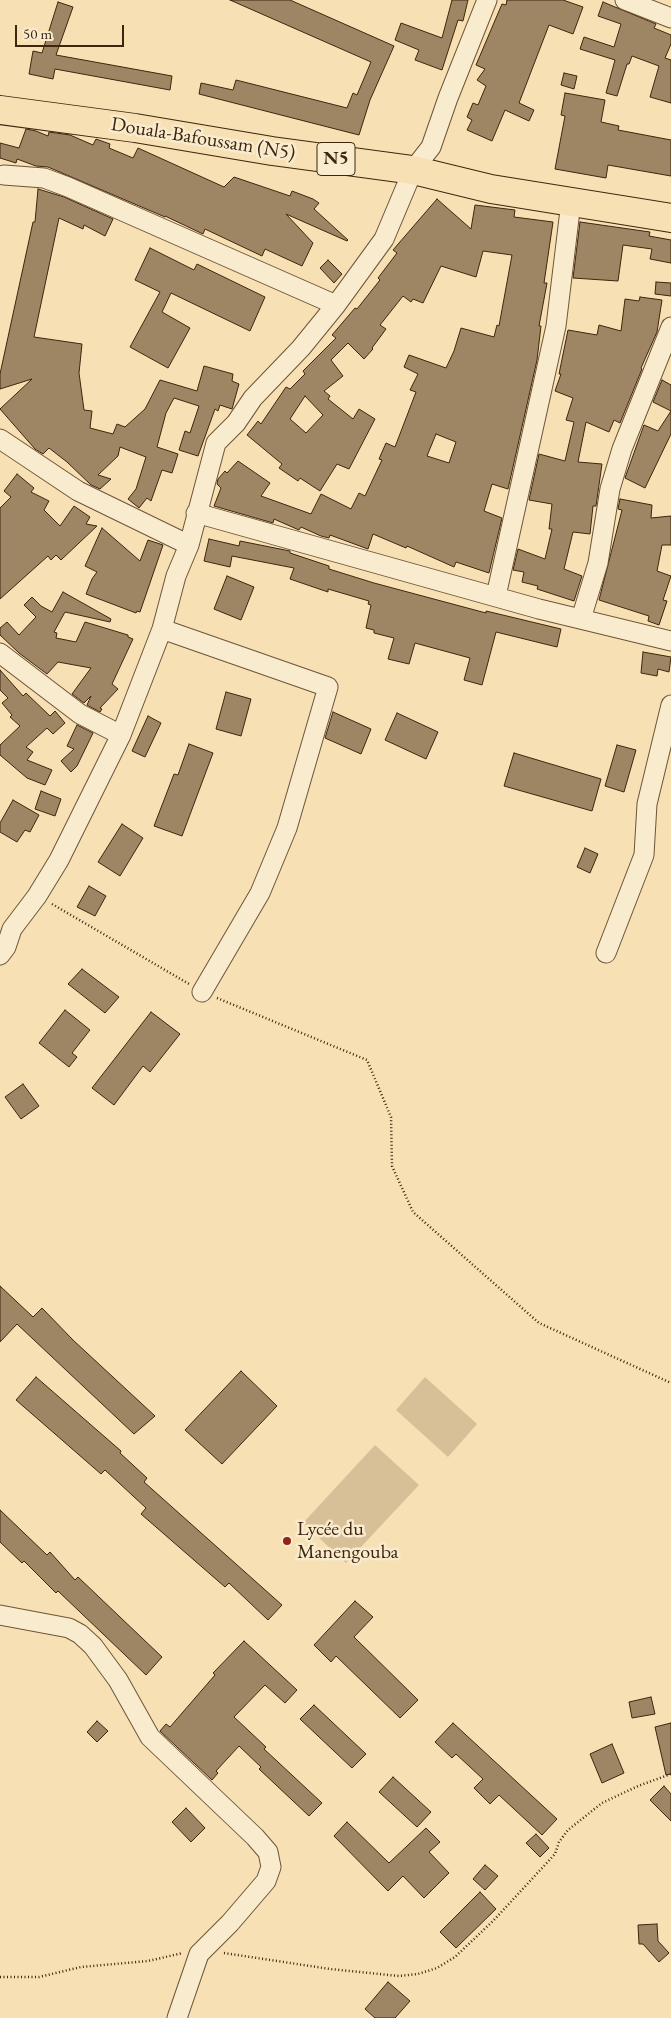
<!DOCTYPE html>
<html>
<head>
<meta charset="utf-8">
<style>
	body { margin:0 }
	#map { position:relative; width:671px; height:2018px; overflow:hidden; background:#f6e0b4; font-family:"EB Garamond",serif }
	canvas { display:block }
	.scale { position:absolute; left:15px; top:25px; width:109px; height:22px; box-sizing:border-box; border:2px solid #3f250e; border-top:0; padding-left:6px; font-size:15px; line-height:18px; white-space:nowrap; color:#3f250e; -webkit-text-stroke:4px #f9ebce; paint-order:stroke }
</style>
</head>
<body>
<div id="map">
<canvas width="671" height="2018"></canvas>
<div class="scale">50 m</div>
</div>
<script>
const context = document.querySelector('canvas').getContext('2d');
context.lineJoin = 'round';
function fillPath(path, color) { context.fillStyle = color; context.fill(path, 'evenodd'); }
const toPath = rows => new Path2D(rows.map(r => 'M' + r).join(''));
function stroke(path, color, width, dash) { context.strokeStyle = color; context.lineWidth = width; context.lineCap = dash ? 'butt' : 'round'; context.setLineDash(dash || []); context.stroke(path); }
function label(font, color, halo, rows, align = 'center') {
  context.font = font + ' "EB Garamond",serif'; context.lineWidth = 5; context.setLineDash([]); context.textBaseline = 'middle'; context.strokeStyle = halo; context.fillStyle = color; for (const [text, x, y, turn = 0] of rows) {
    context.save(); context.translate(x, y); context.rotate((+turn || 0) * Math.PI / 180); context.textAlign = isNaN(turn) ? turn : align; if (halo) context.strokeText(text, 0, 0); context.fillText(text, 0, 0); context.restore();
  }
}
const green = toPath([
	[425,1377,477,1424,448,1457,396,1410],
	[375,1445,419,1485,346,1563,303,1523]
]);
const building = toPath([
	[230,0,290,0,394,46,370,100,359,135,199,94,201,83,233,90,236,80,347,108,353,93,357,95,371,62,230,0],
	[452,0,468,0,463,21,458,20,442,70,415,60,419,50,395,40,401,23,442,38,452,0],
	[507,0,563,0,583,7,573,34,549,25,519,103,534,110,529,121,505,110,492,141,467,130,472,120,467,117,473,103,478,105,486,86,477,80,485,69,476,65,502,4,506,5,507,0],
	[58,2,73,7,56,55,172,76,170,90,55,69,53,79,29,74,33,51,42,53,58,2],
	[603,2,656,24,654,28,671,35,671,44,665,58,671,60,671,103,650,97,659,66,632,56,629,64,627,64,617,96,606,93,615,60,580,49,584,37,614,47,621,24,598,16,603,2],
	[564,73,577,76,574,89,561,85,564,73],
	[565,93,605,100,601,122,619,126,618,130,671,140,671,176,608,165,606,178,555,169,565,116,561,115,565,93],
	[26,129,36,131,48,136,49,132,70,135,93,145,96,139,110,144,109,148,133,158,138,148,224,187,234,177,290,196,292,191,313,199,319,203,314,209,348,240,347,241,286,214,313,243,302,266,265,249,262,256,205,229,203,234,165,216,165,217,48,167,36,166,17,159,16,163,0,158,0,143,19,148,26,129],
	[38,189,64,197,113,219,105,236,84,225,83,229,59,218,34,337,82,344,79,373,84,410,92,411,90,428,113,434,117,424,125,427,145,409,160,380,197,391,204,366,233,374,232,381,239,384,232,409,220,405,218,411,215,409,198,456,179,450,185,431,190,433,199,406,174,398,166,413,157,447,178,454,172,473,162,470,151,501,147,498,139,508,128,499,136,489,146,457,120,447,118,456,98,475,111,479,100,489,91,485,67,462,49,448,43,454,35,449,0,409,32,379,0,389,0,374,33,222,35,222,38,189],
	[437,199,471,229,475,205,515,210,514,217,553,222,544,283,547,283,539,326,541,326,537,360,508,489,492,484,484,511,502,518,489,573,456,562,454,567,407,546,406,548,373,534,368,549,330,535,329,538,321,536,301,527,299,530,274,519,273,523,214,506,221,488,217,484,218,479,225,471,227,473,238,461,270,483,261,496,311,514,321,494,351,509,359,493,365,496,382,460,379,459,386,443,395,447,416,392,410,390,418,374,404,367,409,355,446,368,454,351,461,328,494,337,497,325,499,326,512,255,483,251,476,277,441,266,423,303,413,299,411,302,403,296,380,325,386,329,372,348,373,349,364,359,348,343,331,360,343,376,324,391,330,396,328,399,353,419,359,409,375,419,349,469,337,464,320,491,300,478,298,481,279,468,282,464,247,435,258,421,261,424,286,387,290,389,305,374,303,371,336,338,332,335,355,308,357,309,380,280,378,278,397,253,393,250,437,199],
	[305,396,323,415,306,433,290,419,305,396],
	[436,434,456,442,449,463,427,456,436,434],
	[580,222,650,232,649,236,671,240,671,263,650,259,652,249,623,245,618,281,573,278,580,222],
	[150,248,194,270,197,264,265,297,250,331,171,293,162,312,190,328,168,368,130,347,160,292,135,280,150,248],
	[328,260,342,274,334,283,320,268,328,260],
	[656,282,671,283,671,296,655,294,656,282],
	[640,297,662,300,657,332,641,368,642,369,620,423,614,420,609,432,586,422,578,462,602,464,596,506,593,506,590,534,573,532,564,569,582,576,574,601,537,589,538,586,522,582,524,572,513,570,518,549,545,559,552,529,549,529,552,504,529,500,539,454,565,461,574,422,566,420,573,398,555,391,561,374,559,374,568,330,597,335,599,325,621,331,625,299,639,301,640,297],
	[662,380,671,385,671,434,645,488,625,478,644,425,658,431,671,411,653,402,662,380],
	[17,474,34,488,31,492,49,501,44,510,60,526,74,506,90,517,86,524,97,526,61,560,56,555,51,560,48,556,0,599,0,508,11,497,4,491,17,474],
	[620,499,652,505,651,518,671,516,671,545,662,545,657,571,671,576,663,600,667,601,659,625,648,621,649,616,599,600,622,510,618,509,620,499],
	[102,528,140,561,148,540,163,545,140,612,137,611,136,613,86,594,92,579,97,572,85,566,102,528],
	[209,539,239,546,240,541,290,551,290,553,329,566,329,569,374,583,486,613,486,611,561,629,557,647,496,632,482,685,464,680,470,658,415,643,409,664,388,659,394,638,374,633,374,630,366,628,371,605,368,604,369,601,328,589,328,592,290,579,294,568,232,556,230,567,204,561,209,539],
	[227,576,254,587,241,620,214,609,227,576],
	[63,592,111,619,110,622,65,612,54,632,57,633,56,638,76,642,85,622,128,635,128,637,133,639,112,684,118,689,100,708,102,709,100,712,87,705,91,696,84,703,72,694,91,668,58,662,47,674,19,653,0,635,0,628,7,622,19,635,36,617,24,605,32,597,41,606,52,612,63,592],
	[643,652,671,657,669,672,658,669,657,676,641,673,643,652],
	[0,670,23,696,26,693,50,716,55,711,65,723,53,734,47,728,26,747,33,752,27,760,52,770,45,785,27,778,0,755,0,745,20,726,10,717,12,715,2,703,8,698,0,690,0,670],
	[226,692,251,699,241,736,216,729,226,692],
	[333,712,371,729,361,754,325,738,333,712],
	[397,713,438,732,426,759,385,740,397,713],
	[148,716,161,723,145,757,132,751,148,716],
	[77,725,93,733,77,766,71,772,61,761,74,749,67,746,77,725],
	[189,744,213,753,182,836,154,826,174,774,178,775,189,744],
	[617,745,636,750,624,792,605,786,617,745],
	[514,753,601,779,592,811,504,786,514,753],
	[41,791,61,799,55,816,35,809,41,791],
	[13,800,39,815,30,832,25,830,17,842,0,832,0,823,13,800],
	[122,824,143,838,120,876,98,862,122,824],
	[585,848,598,854,590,873,577,867,585,848],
	[89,886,106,896,95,916,77,907,89,886],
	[82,969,119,997,105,1013,68,984,82,969],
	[65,1010,90,1030,72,1053,77,1057,69,1067,39,1043,65,1010],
	[151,1012,180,1034,150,1072,143,1066,114,1105,92,1088,151,1012],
	[23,1084,39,1106,21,1119,5,1097,23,1084],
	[0,1286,33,1317,42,1308,73,1340,155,1416,134,1434,17,1324,0,1342,0,1286],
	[241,1371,277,1406,222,1464,185,1430,241,1371],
	[36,1377,121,1451,120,1453,147,1478,144,1482,282,1605,268,1620,229,1583,225,1587,141,1514,146,1508,105,1470,101,1474,16,1400,36,1377],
	[0,1510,47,1555,50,1552,75,1580,78,1577,162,1657,146,1675,58,1591,56,1593,24,1561,22,1563,0,1542,0,1510],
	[355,1601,373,1617,354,1637,418,1700,400,1718,336,1656,331,1662,314,1645,355,1601],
	[244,1641,297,1690,285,1703,265,1685,234,1717,266,1747,264,1749,322,1803,309,1816,259,1769,261,1767,239,1746,216,1771,218,1773,212,1780,160,1731,166,1724,170,1727,215,1675,213,1673,244,1641],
	[651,1697,655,1714,632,1718,629,1702,651,1697],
	[314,1705,366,1754,352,1768,300,1719,314,1705],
	[97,1721,108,1731,97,1742,87,1732,97,1721],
	[453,1723,557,1819,542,1835,499,1795,490,1804,474,1788,483,1779,456,1754,452,1758,435,1742,453,1723],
	[671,1723,671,1774,666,1775,655,1727,671,1723],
	[612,1744,624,1773,602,1783,590,1754,612,1744],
	[393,1777,431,1812,417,1827,379,1792,393,1777],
	[664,1786,671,1794,671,1821,650,1800,664,1786],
	[186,1808,205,1828,191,1842,172,1822,186,1808],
	[347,1822,389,1863,426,1828,440,1842,429,1852,449,1873,424,1898,403,1876,388,1891,334,1836,347,1822],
	[536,1834,549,1848,540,1857,526,1843,536,1834],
	[485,1865,498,1876,485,1890,473,1879,485,1865],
	[480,1892,496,1909,456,1948,440,1932,480,1892],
	[657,1924,658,1941,669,1953,659,1962,643,1944,639,1944,638,1925,657,1924],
	[388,1982,410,2001,395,2018,375,2018,365,2009,388,1982]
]);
const path = toPath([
	[52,904,189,984],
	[217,998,367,1060,391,1117,392,1166,413,1212,539,1323,671,1383],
	[224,1953,330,1969,399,1976,418,1974,437,1968,455,1957,494,1920,555,1854,559,1842,568,1830,602,1803,638,1786,671,1774],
	[0,1977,39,1977,81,1967,148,1961,183,1953]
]);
const minor = toPath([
	[625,0,671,18],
	[4,175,44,178,68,187,336,305],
	[0,439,78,491,189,545],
	[196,513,539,609,671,641],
	[496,596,556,326,571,202],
	[581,619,598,563,610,489,622,449,671,327],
	[162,629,328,687,287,828,260,893,202,992],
	[0,653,80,714,121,735],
	[606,953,644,855,647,804,671,705],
	[0,955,6,947,12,929,37,896,59,860,121,735,162,629,176,576,189,545,216,443,236,423,253,398,301,348,336,305,384,239,413,170,431,147,448,98,487,0],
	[0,1615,69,1628,80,1634,93,1646,118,1680,150,1737,255,1837,268,1852,271,1867,266,1881,230,1923,199,1954,177,2018]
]);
const highway = toPath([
	[0,110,135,128,272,151,413,170,491,189,671,218]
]);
const markers = [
	[287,1541,5,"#8f2418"]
];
const shields = [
	[336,159,38]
];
const shieldNames = [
	["N5",336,159]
];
const streetNames = [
	["Douala-Bafoussam (N5)",203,139,9]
];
const poiNames = [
	["Lycée du",297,1530],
	["Manengouba",297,1553]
];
fillPath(green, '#d7c098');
fillPath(building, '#9e8664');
stroke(building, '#3f250e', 1);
stroke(minor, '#6d5438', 21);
stroke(highway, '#3f250e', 30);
stroke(path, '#3f250e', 2.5, [1, 2.5]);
stroke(minor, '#f9ebce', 19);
stroke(highway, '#f6e0b4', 28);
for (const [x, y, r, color] of markers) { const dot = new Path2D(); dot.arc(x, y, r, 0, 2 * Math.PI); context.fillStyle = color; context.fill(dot); stroke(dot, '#f9ebce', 2); }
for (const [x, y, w] of shields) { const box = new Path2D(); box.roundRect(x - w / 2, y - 16.5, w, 33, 4); context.fillStyle = '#f9ebce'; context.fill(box); stroke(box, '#3f250e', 1); }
label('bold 19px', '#3f250e', null, shieldNames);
label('20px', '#3f250e', '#f9ebce', streetNames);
label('20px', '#3f250e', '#f9ebce', poiNames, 'left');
</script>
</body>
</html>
